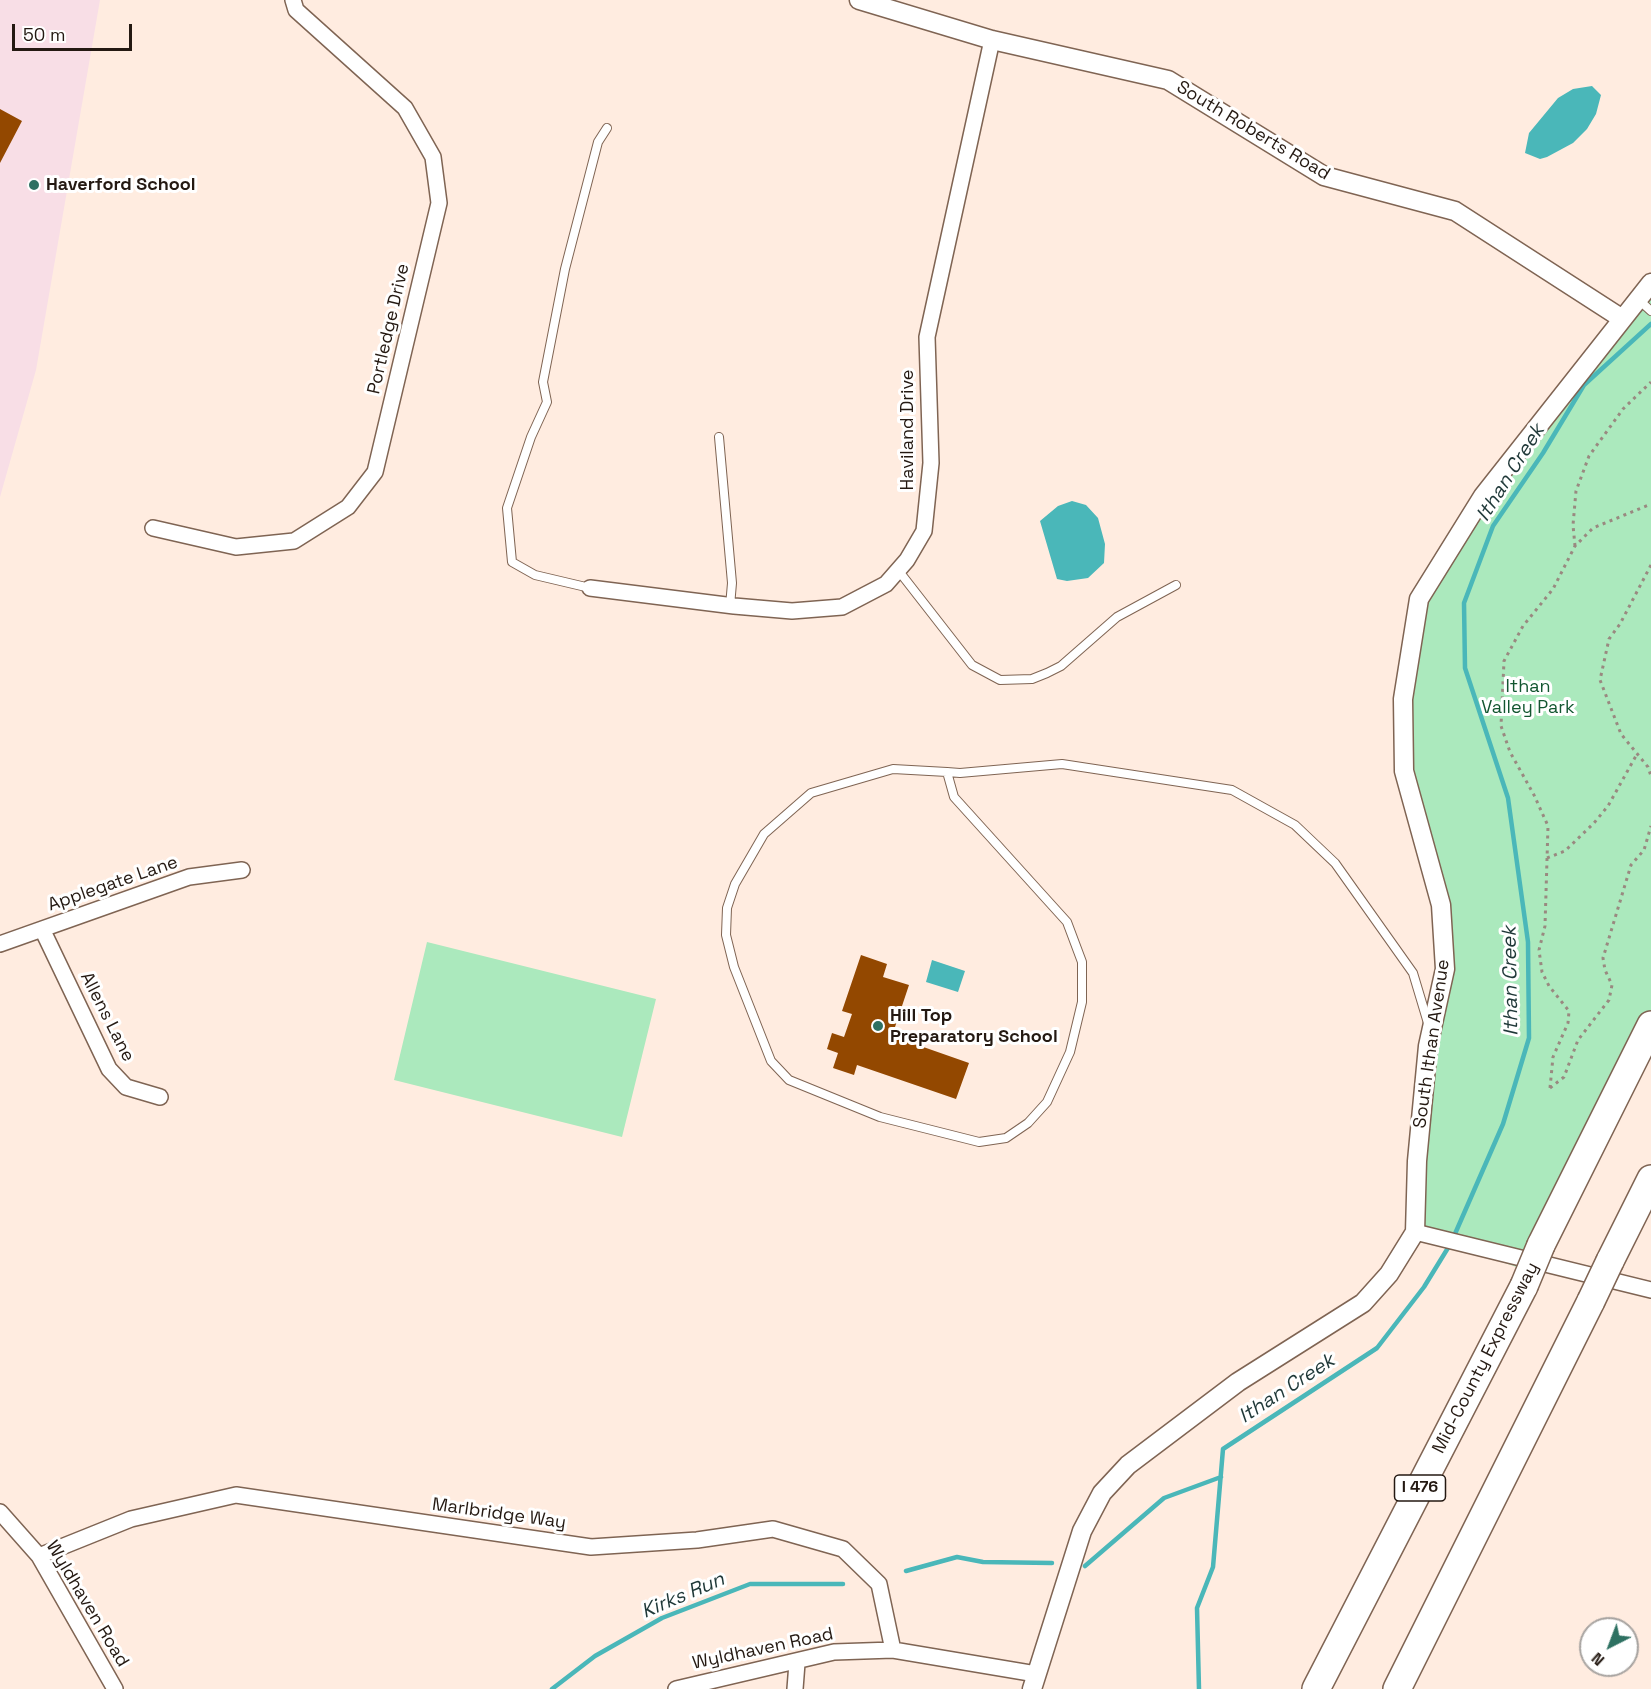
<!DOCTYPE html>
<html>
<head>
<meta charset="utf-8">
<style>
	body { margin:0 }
	#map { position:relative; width:1651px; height:1689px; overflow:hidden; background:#ffece0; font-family:"Space Grotesk",sans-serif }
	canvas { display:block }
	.north { position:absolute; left:1579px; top:1617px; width:60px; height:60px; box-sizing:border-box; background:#fff; border:2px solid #a7a3a0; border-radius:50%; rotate:222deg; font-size:16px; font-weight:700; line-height:24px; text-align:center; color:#241912 }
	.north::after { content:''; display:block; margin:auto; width:21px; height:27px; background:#2e7162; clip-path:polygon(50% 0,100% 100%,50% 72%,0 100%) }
	.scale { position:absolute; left:12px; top:24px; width:120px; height:27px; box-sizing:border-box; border:3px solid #241912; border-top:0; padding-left:8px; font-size:18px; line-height:21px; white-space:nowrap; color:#241912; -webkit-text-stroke:4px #fff; paint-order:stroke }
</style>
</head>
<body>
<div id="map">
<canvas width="1651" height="1689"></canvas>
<div class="north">N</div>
<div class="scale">50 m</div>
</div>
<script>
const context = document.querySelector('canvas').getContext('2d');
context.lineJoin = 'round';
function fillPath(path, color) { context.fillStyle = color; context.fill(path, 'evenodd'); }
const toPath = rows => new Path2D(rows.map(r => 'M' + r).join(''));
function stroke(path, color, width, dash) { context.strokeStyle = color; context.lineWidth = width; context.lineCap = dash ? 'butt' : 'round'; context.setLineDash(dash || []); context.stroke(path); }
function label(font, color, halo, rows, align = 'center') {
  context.font = font + ' "Space Grotesk",sans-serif'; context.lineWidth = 6; context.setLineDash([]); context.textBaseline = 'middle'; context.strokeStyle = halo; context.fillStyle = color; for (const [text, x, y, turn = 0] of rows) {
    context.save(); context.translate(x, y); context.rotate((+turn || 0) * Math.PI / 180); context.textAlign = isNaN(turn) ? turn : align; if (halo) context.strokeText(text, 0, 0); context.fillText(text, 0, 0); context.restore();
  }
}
const education = toPath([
	[0,0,100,0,36,370,0,497]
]);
const green = toPath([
	[1651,283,1651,1014,1531,1272,1415,1232,1445,969,1404,771,1419,599,1483,496],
	[427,942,656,999,622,1137,394,1080]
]);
const water = toPath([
	[1592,86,1601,95,1596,114,1587,129,1573,143,1547,157,1540,159,1525,153,1529,133,1558,98,1573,89],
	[1072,501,1086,505,1098,518,1105,544,1104,563,1088,578,1067,581,1057,579,1040,521,1058,506],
	[932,960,965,971,958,992,926,982]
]);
const stream = toPath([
	[1085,1566,1164,1498,1221,1477],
	[906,1571,957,1557,983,1562,1052,1563],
	[552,1689,595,1656,662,1618,750,1584,843,1584],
	[1199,1689,1197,1608,1213,1567,1223,1449,1377,1348,1424,1287,1451,1243,1503,1124,1529,1038,1528,942,1508,798,1465,668,1464,603,1493,526,1543,453,1584,385,1651,324]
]);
const building = toPath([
	[0,109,22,121,0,163],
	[861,955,887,964,883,977,909,985,892,1036,969,1063,956,1099,857,1065,854,1075,833,1068,838,1053,827,1049,832,1033,844,1037,852,1014,842,1011]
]);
const path = toPath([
	[1575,546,1573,525,1576,491,1589,456,1623,409,1651,382],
	[1651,565,1620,624,1609,639,1600,680,1621,734,1648,767,1651,776],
	[1547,858,1565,851,1594,823,1608,806,1637,754],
	[1550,1088,1553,1057,1568,1023,1569,1011,1549,986,1542,972,1539,950,1545,926,1548,826,1534,795,1510,752,1501,726,1504,661,1523,626,1553,589,1575,546,1593,528,1651,504],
	[1550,1088,1564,1077,1578,1040,1609,1000,1612,985,1605,970,1603,958,1631,865,1644,850,1651,826]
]);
const service = toPath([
	[1639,300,1651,311],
	[719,437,732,583,730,606],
	[898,570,972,665,1000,680,1032,679,1047,673,1061,666,1117,617,1176,585],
	[590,588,535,575,512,562,507,508,531,437,547,402,543,382,565,269,598,142,607,128],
	[947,772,954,797,1067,922,1082,962,1082,1002,1070,1052,1047,1102,1028,1123,1006,1138,979,1142,880,1117,789,1080,771,1061,734,967,726,935,727,908,735,884,764,834,811,793,893,769,947,772,960,773,1062,764,1232,790,1295,825,1335,863,1413,973,1428,1023]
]);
const minor = toPath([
	[153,528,236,547,294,541,348,507,375,472,439,203,433,157,405,108,296,10,293,0],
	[590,588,734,606,792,611,842,607,886,584,907,560,924,531,931,463,927,337,992,40],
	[42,929,109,1069,126,1087,160,1097],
	[0,944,189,877,242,870],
	[1415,1232,1651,1290],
	[0,1512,39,1556,115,1689],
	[39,1556,131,1519,236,1495,591,1547,697,1540,773,1529,843,1549,879,1584,893,1650],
	[676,1689,834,1652,893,1650,1036,1674],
	[795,1689,797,1663]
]);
const tertiary = toPath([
	[859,0,992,40,1168,80,1324,176,1455,211,1621,318],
	[1032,1689,1082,1531,1102,1493,1128,1465,1238,1382,1363,1303,1389,1274,1415,1232,1417,1161,1428,1046,1445,969,1441,905,1404,771,1403,699,1419,599,1483,496,1651,283]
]);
const motorway = toPath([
	[1541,1245,1651,1025],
	[1610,1261,1651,1179],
	[1316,1689,1524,1286],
	[1397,1689,1591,1301]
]);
const motorwayBridge = toPath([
	[1524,1286,1541,1245],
	[1591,1301,1610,1261]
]);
const markers = [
	[34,185,6,"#2e7162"],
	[878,1026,6,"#2e7162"]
];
const shields = [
	[1420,1488,51]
];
const shieldNames = [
	["I 476",1420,1488]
];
const streetNames = [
	["South Roberts Road",1253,131,31],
	["Portledge Drive",389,329,-77],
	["Haviland Drive",908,430,-90],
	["Applegate Lane",113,884,-19],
	["Allens Lane",107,1017,63],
	["South Ithan Avenue",1432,1044,-82],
	["Mid-County Expressway",1486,1358,-63],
	["Marlbridge Way",499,1514,8],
	["Wyldhaven Road",87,1604,59],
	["Wyldhaven Road",763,1649,-12]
];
const poiNames = [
	["Haverford School",46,185],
	["Hill Top",890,1016],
	["Preparatory School",890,1037]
];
const parkNames = [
	["Ithan",1528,687],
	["Valley Park",1528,708]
];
const waterNames = [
	["Ithan Creek",1511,473,-58],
	["Ithan Creek",1511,981,-91],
	["Ithan Creek",1287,1389,-33],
	["Kirks Run",683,1596,-23]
];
fillPath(education, '#f8dee6');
fillPath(green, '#abe9bd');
fillPath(water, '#4ab7b9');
stroke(stream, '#4ab7b9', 4.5);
fillPath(building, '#934800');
stroke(service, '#7f6453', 10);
stroke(minor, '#7f6453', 18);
stroke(tertiary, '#7f6453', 21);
stroke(motorway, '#7f6453', 30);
stroke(path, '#998980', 3, [3, 4.5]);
stroke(service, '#fff', 8);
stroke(minor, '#fff', 15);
stroke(tertiary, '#fff', 18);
stroke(motorway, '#fff', 27);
stroke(motorwayBridge, '#7f6453', 30, []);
stroke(motorwayBridge, '#fff', 27);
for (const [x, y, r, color] of markers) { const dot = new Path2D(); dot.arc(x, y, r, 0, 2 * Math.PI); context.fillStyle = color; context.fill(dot); stroke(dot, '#fff', 2); }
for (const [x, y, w] of shields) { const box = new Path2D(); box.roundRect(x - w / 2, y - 13, w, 26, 4.5); context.fillStyle = '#fff'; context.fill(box); stroke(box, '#241912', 1.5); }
label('bold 16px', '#241912', null, shieldNames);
label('18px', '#241912', '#fff', streetNames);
label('bold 18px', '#241912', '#fff', poiNames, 'left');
label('18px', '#125630', '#fff', parkNames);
label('italic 20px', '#1f3838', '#fff', waterNames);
</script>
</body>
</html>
